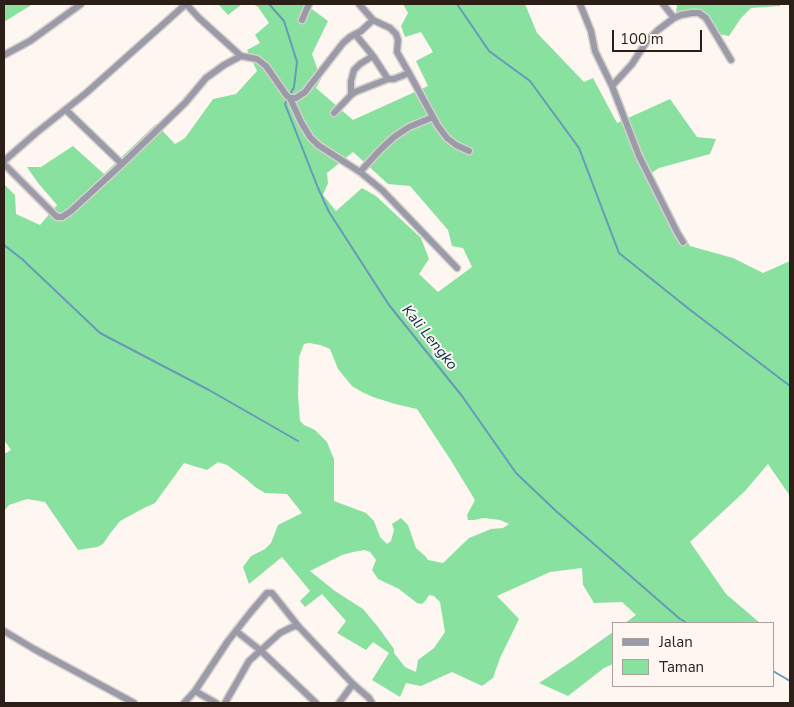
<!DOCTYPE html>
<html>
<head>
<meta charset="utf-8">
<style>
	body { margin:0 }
	#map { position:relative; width:794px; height:707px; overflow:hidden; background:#fdf6f1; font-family:"Nunito Sans",sans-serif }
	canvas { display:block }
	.frame { position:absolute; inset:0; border:5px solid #2b1f17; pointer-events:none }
	.legend { position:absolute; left:612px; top:622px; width:162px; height:65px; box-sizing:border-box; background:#fdf6f1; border:1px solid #a9a09a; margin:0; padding:6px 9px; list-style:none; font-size:15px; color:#2b1f17 }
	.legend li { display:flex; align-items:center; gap:10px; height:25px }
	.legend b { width:25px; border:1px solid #a9a09a }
	.scale { position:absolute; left:612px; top:30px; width:90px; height:22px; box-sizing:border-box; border:2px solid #2b1f17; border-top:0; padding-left:6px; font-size:15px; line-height:18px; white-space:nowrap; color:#2b1f17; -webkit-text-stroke:4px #fdf6f1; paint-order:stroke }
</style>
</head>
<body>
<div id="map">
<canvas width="794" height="707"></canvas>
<div class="frame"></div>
<ul class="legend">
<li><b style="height:6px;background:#9a9aa9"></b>Jalan</li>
<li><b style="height:14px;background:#89e1a0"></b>Taman</li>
</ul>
<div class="scale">100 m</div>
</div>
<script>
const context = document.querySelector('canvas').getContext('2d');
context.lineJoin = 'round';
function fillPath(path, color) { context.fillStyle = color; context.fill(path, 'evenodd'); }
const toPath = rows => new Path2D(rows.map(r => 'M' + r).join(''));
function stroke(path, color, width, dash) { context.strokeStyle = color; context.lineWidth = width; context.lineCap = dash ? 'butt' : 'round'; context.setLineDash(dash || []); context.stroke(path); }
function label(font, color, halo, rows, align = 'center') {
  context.font = font + ' "Nunito Sans",sans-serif'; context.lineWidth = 4; context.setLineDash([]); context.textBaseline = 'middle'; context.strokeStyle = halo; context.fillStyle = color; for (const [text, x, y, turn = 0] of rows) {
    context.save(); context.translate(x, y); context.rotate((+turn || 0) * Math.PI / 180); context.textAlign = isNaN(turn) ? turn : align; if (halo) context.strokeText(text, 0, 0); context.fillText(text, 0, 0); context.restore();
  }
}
const green = toPath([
	[4,4,33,4,4,22],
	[218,4,242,4,228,15],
	[253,4,305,4,328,21,312,54,321,79,316,88,353,120,428,86,416,61,433,52,421,32,405,37,401,26,408,13,403,4,525,4,537,33,584,82,593,78,617,123,670,99,697,137,716,139,710,154,659,168,648,175,690,246,733,258,763,273,790,261,790,496,768,464,745,491,690,542,726,594,760,623,625,623,636,615,622,602,594,603,583,585,582,568,550,572,497,596,519,619,500,658,493,678,482,686,452,672,421,686,406,683,400,697,372,680,389,653,373,642,366,650,337,633,346,621,322,594,305,607,300,601,310,591,282,557,249,584,243,567,251,556,265,549,271,543,278,525,302,513,287,494,265,493,255,487,246,479,227,465,218,462,207,470,184,463,155,503,144,508,120,521,109,535,103,544,97,547,78,550,45,502,27,499,9,505,4,511,4,454,11,450,4,440,4,184,15,195,16,214,40,225,57,205,38,183,27,167,41,167,73,146,104,174,156,124,175,144,185,138,213,99,236,94,257,71,247,50,260,43,255,35,269,23,258,7],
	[353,152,388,184,410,186,448,230,452,246,463,248,472,267,438,292,419,274,429,259,421,238,376,196,362,188,336,211,323,195,328,183,327,173],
	[309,343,320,345,330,349,338,369,352,386,362,392,373,397,395,404,417,409,450,459,475,500,467,515,468,520,474,520,484,518,500,520,509,524,503,528,491,529,469,538,443,563,428,560,425,556,416,548,408,525,401,518,392,524,394,530,391,541,387,544,380,537,374,521,366,513,334,501,334,459,331,452,327,442,315,430,304,425,300,421,298,395,299,357,304,344],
	[364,550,370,552,376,560,372,570,378,579,399,589,417,603,422,604,426,600,429,595,434,596,440,602,445,632,434,648,418,660,416,672,405,667,394,653,394,649,378,627,363,609,335,591,310,571,342,555,353,552],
	[677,4,780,4,780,6,751,8,741,18,729,36,713,33,699,17,676,14],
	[613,632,613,664,604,668,568,696,539,683,575,659]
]);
const stream = toPath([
	[269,4,284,21,297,62,294,87,285,104,318,188,329,212,389,305,462,396,516,473,556,511,680,619,687,623],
	[457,4,489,51,530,81,579,148,619,253,689,309,790,386],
	[4,245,22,259,100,333,209,390,298,441],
	[773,671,790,681]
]);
const minor = toPath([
	[359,4,373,20],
	[580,4,591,31,595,51,612,86,639,156,677,232,683,242],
	[663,4,674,18],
	[302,20,309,4],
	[355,34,373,56,388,79],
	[4,55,30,41,81,4],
	[612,86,632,64,647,41,658,30,674,18,681,15,692,13,699,13,706,18,731,60],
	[351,95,351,81,354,70,360,64,373,56],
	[290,98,296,98,305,92,343,43,350,37,361,31,373,20,390,28,396,34,398,40,397,52,409,73,394,79,388,79,355,92,351,95,334,113],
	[66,110,122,164],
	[433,117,438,126,447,138,456,145,469,151],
	[4,161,36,133,85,94,186,4,199,18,241,56,257,59,266,66,287,96,290,98,301,122,310,137,318,145,360,172,382,190,457,268],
	[4,164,57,217,62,217,71,211,122,164,185,103,206,78,224,65,241,56],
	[360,172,380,150,394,137,409,127,433,117,409,73],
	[4,631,34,649,134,703],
	[236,631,260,650,316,703],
	[195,691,216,703],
	[184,703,195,691,228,641,250,613,267,593,272,593,299,627],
	[225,703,249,661,280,633,290,628,295,626,299,627,353,684,369,698,372,703],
	[339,703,353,684]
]);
const waterNames = [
	["Kali Lengko",429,338,51]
];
fillPath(green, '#89e1a0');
stroke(stream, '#669ab7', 2);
stroke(minor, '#d7cfca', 9);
stroke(minor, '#9a9aa9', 6);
label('italic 15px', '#023349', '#fdf6f1', waterNames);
</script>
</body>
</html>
